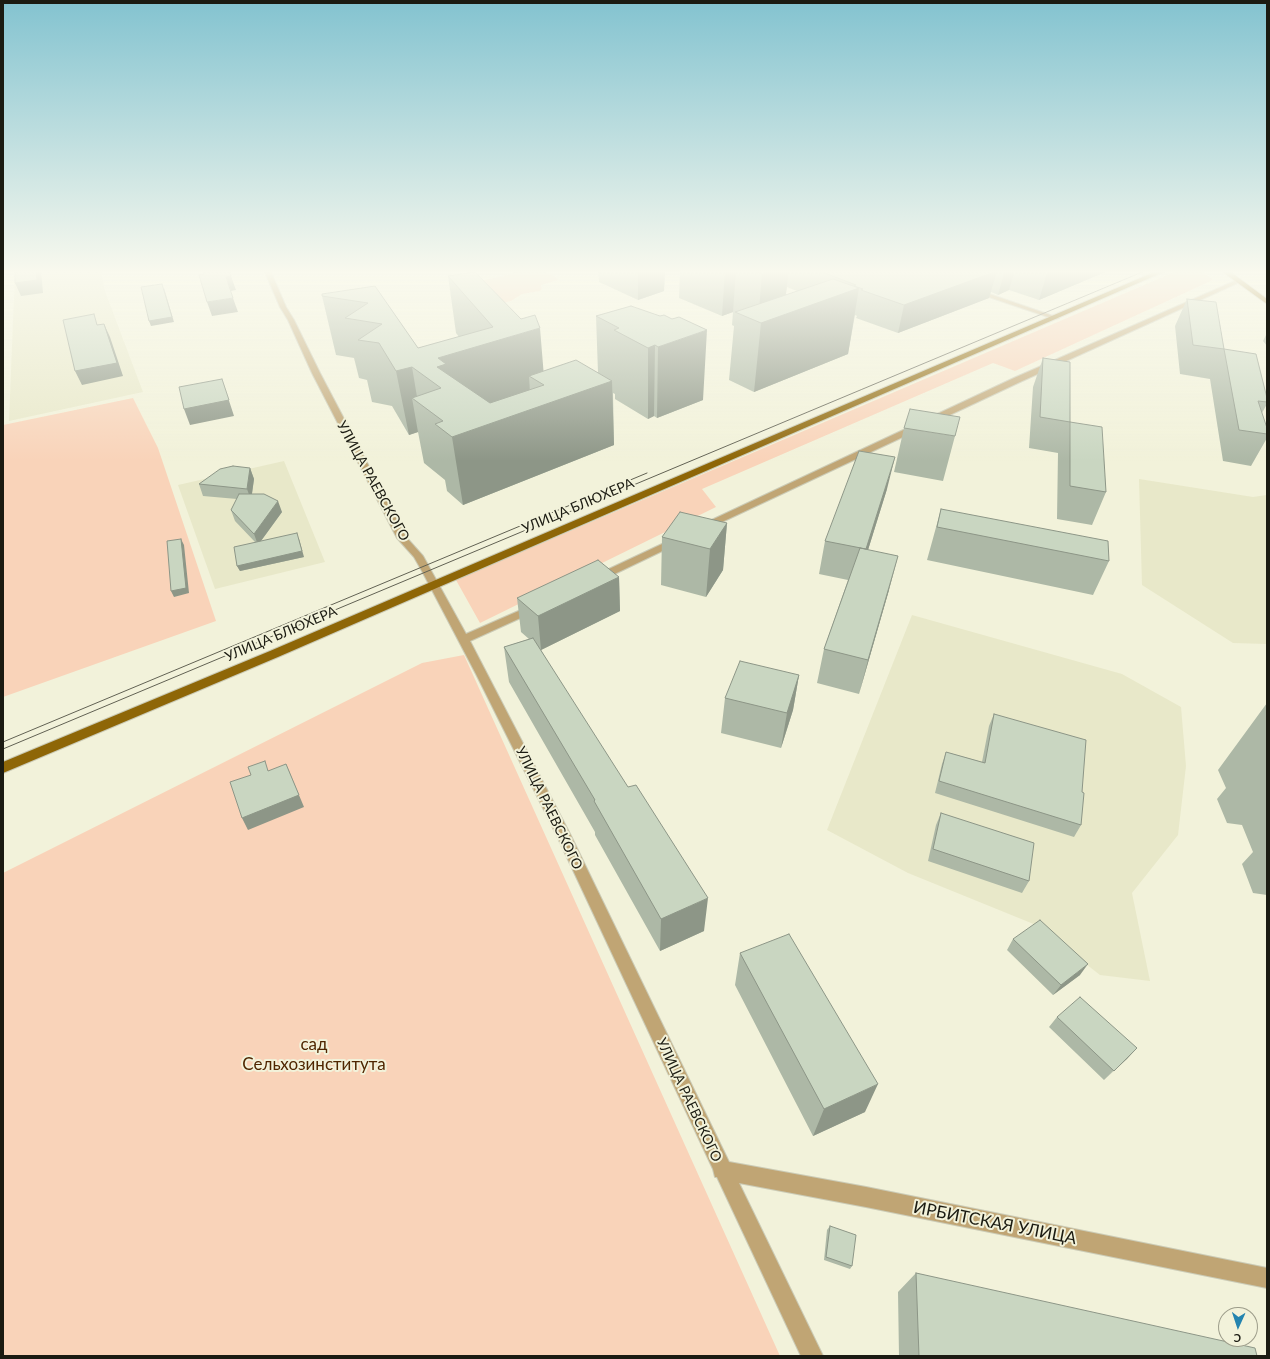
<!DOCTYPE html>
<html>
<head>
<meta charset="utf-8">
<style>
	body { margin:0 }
	#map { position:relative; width:1270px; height:1359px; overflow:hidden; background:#f2f2da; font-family:Lato,sans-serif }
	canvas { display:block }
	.frame { position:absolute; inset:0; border:4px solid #1b1b12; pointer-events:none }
	.north { position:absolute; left:1218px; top:1307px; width:40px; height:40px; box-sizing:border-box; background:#f2f2da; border:1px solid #9c9c8a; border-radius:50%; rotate:183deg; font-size:11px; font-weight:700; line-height:16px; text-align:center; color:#1b1b12 }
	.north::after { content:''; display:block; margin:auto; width:14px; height:18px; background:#2484af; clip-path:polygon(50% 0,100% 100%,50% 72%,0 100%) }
</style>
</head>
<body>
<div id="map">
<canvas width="1270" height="1359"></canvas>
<div class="frame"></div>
<div class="north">С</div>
</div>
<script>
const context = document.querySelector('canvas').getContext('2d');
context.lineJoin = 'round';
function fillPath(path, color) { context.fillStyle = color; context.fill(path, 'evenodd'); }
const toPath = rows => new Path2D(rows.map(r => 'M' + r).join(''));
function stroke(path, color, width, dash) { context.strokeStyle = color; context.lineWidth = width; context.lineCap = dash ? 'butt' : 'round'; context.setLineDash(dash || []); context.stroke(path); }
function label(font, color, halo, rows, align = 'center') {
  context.font = font + ' Lato,sans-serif'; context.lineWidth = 4; context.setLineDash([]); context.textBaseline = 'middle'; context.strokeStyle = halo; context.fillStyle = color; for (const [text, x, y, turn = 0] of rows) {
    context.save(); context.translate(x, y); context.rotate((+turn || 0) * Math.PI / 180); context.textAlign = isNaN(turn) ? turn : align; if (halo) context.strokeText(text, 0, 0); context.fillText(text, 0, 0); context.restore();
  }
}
const built = toPath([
	[15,270,101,270,105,291,143,392,9,421],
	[284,461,325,562,215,589,178,485],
	[1139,479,1253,497,1267,495,1267,644,1233,643,1142,585],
	[912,615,1122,674,1181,707,1186,766,1178,835,1132,893,1150,981,1100,975,1036,925,908,873,827,830]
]);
const green = toPath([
	[521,270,540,270,556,277,558,280,541,285,542,289,540,291,522,294,511,301,503,303,478,281,504,276],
	[1179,270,1200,270,1213,280,1015,371,993,363,702,489,716,507,480,623,456,580],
	[133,398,158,448,216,621,3,697,3,425],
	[464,655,780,1356,3,1356,3,873,422,663]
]);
const minor = toPath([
	[264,270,270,270,286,307,294,320,320,373,406,537,423,556,466,634,530,606,538,606,539,608,538,610,470,641,571,836,729,1162,866,1187,1267,1268,1267,1288,866,1207,739,1183,823,1356,801,1356,717,1177,715,1177,713,1169,557,836,476,674,422,571,414,557,397,538,312,373,288,320,280,307,264,270],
	[1237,280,1242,281,1020,382,707,529,701,529,699,527,701,525,1014,378,1237,280],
	[974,290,978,290,1059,318,1054,319,974,292,974,290],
	[677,537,681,538,682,540,681,542,602,580,594,580,593,578,594,576,677,537]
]);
const major = toPath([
	[1159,270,1168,270,278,657,3,773,3,762,270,651,1159,270],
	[1220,270,1228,270,1267,299,1267,304,1220,270]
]);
const tram = toPath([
	[3,742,647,473],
	[3,749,1147,270]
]);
const wall = toPath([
	[598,270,665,270,664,291,638,300,599,282],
	[680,270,1110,270,1039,300,1009,290,998,295,991,292,989,298,898,333,856,318,857,316,855,315,848,354,754,392,729,380,734,326,732,325,733,312,722,316,679,298],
	[787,287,797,291,786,295],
	[448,276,543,371,598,373,596,316,631,306,703,400,657,418,654,416,648,419,615,399,615,394,613,393,614,445,463,505,447,491,445,480,424,463,418,432,409,435,392,406,372,402,367,380,359,378,354,358,336,355,322,296,375,286,418,348,459,337,456,333],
	[1187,299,1224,349,1267,398,1267,404,1262,413,1267,428,1267,438,1251,466,1223,461,1210,379,1180,374,1175,326],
	[1267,333,1267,346,1263,341],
	[1043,358,1070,422,1058,453,1029,448,1033,387],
	[1070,422,1106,492,1092,525,1057,519,1058,453],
	[904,428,955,436,943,481,894,472],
	[250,468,254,479,252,494,282,512,261,541,304,557,240,571,237,566,255,542,235,521,231,510,237,499,203,496,199,484],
	[887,489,868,550,889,590,859,694,817,683,824,649,848,580,819,574,825,541],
	[941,509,1109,561,1093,595,927,560,932,542],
	[727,523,723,570,706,597,661,585,662,537],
	[619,577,620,611,541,650,704,931,660,951,595,835,595,832,509,682,504,647,529,639,521,632,517,598],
	[799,675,793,710,781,748,721,733,725,698],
	[1267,703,1267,895,1253,893,1242,864,1253,852,1242,825,1227,823,1217,799,1226,788,1218,770],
	[994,714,1082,792,1081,825,1074,837,935,793,942,764,946,752,982,762,989,726],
	[941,813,1029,881,1022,893,928,861,936,825],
	[1013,939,1080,975,1053,995,1007,950],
	[740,953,865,1112,813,1136,735,985],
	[1057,1017,1137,1048,1104,1080,1049,1027],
	[830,1226,852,1266,850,1269,824,1260,827,1230],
	[916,1273,1257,1356,899,1356,898,1292]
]);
const shadedWall = toPath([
	[36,270,41,270,43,293,21,296,15,283],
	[638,270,665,270,664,291,638,300],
	[725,270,736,270,733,312,722,316],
	[774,270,789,270,783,315,859,288,848,354,754,392,761,323,758,322,762,274],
	[1005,270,1015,270,1009,290,998,295],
	[1055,270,1110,270,1039,300,1047,273],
	[997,271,989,298,898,333,904,305],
	[231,276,236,290,231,291,226,277],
	[164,288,174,322,151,326,149,321],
	[233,298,238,312,212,316,207,302],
	[104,324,110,337,123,376,82,385,75,371],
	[540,328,545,389,544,385,529,376,530,394,455,419,437,367,438,358],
	[707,330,703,400,657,418,658,347],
	[655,345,654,416,648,419,648,348],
	[412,367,418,403,412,398,418,432,409,435,396,371],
	[222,379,234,416,190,425,184,409],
	[612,381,614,445,463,505,452,437],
	[895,457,887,489,858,582,866,549],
	[250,468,254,479,251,500,247,489],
	[278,501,282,512,258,545,254,534],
	[727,523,723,570,706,597,710,549],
	[181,539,184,545,189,593,174,597,171,591],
	[299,539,304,557,240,571,237,566],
	[898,556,889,590,859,694,868,660],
	[619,577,620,611,541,650,538,616],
	[799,675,793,710,781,748,787,713],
	[286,764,304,807,248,830,242,818],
	[708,898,704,931,660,951,661,919],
	[1088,964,1080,975,1053,995,1061,985],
	[1137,1048,1127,1059,1104,1080,1114,1071],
	[878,1084,865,1112,813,1136,824,1109]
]);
const building = toPath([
	[15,270,36,270,37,280,15,283,15,270],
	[203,270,229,270,231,276,226,277,233,298,207,302,199,275,204,274,203,270],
	[753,270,774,270,762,274,753,270],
	[817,270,994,270,997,271,904,305,861,290,863,289,854,286,856,285,817,270],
	[1037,270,1055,270,1047,273,1037,270],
	[475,272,521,319,535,315,540,328,438,358,446,364,437,367,490,403,544,385,529,376,576,360,612,381,452,437,435,424,443,421,412,398,441,388,412,367,396,371,379,343,358,340,382,324,345,318,368,303,322,296,322,294,375,286,418,348,493,327,448,276,475,272],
	[833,279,859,288,761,323,735,312,833,279],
	[162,284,172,317,149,321,141,287,162,284],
	[1187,299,1216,302,1224,349,1193,345,1187,299],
	[631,306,660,316,664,315,672,319,679,317,707,330,658,347,655,345,648,348,614,330,619,328,596,316,631,306],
	[94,314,97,325,104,324,117,363,75,371,63,320,94,314],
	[1224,349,1256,354,1267,398,1267,402,1258,401,1267,428,1267,434,1239,430,1224,349],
	[1043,358,1070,362,1070,422,1040,417,1043,358],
	[222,379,229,400,184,409,179,387,222,379],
	[910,409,960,417,955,436,904,428,910,409],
	[1070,422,1102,427,1106,492,1070,486,1070,422],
	[859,451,895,457,866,549,825,541,859,451],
	[233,466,250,468,247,489,199,484,220,469,233,466],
	[239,494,264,494,278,501,254,534,231,510,239,494],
	[941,509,1108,541,1109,561,937,527,941,509],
	[680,512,727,523,710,549,662,537,680,512],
	[297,533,302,551,237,566,234,547,297,533],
	[181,539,186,588,171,591,167,541,181,539],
	[860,548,898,556,868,660,824,649,860,548],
	[598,560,619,577,538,616,517,598,598,560],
	[533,638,628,787,636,785,708,898,661,919,594,801,595,800,504,647,533,638],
	[740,661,799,675,787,713,725,698,740,661],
	[994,714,1086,740,1082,792,1084,793,1081,825,939,781,946,752,985,763,994,714],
	[265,761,268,771,286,764,299,795,242,818,230,782,251,775,248,767,265,761],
	[941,813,1034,843,1029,881,933,849,941,813],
	[1040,920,1088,964,1061,985,1013,939,1040,920],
	[789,934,878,1084,824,1109,740,953,789,934],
	[1080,997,1137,1048,1114,1071,1057,1017,1080,997],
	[830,1226,856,1235,852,1266,826,1257,830,1226],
	[916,1273,1255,1348,1257,1356,919,1356,916,1273]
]);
const streetNames = [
	["УЛИЦА РАЕВСКОГО",373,481,61],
	["УЛИЦА БЛЮХЕРА",578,506,-23],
	["УЛИЦА БЛЮХЕРА",281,634,-23],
	["УЛИЦА РАЕВСКОГО",549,808,64],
	["УЛИЦА РАЕВСКОГО",689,1100,65]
];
const nearParknames = [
	["сад",314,1045],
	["Сельхозинститута",314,1065]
];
const nearStreetnames = [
	["ИРБИТСКАЯ УЛИЦА",995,1223,11]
];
fillPath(built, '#e8e8c9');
fillPath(green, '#f9d3b9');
stroke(minor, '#cbcbb6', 2);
stroke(major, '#cbcbb6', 2);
fillPath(minor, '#c0a574');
fillPath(major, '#8e6607');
stroke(tram, '#616153', 1);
fillPath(wall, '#adb8a6');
fillPath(shadedWall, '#8d9687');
fillPath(building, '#c9d6c1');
stroke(building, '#8d9687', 1);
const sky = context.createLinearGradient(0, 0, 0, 461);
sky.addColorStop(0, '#83c3d0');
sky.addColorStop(0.59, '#f9f9ee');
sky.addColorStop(1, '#f9f9ee00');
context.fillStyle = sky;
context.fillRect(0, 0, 1270, 461);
label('14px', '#1b1b12', '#f2f2da', streetNames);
label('17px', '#4f2600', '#f2f2da', nearParknames);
label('17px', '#1b1b12', '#f2f2da', nearStreetnames);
</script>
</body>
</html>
